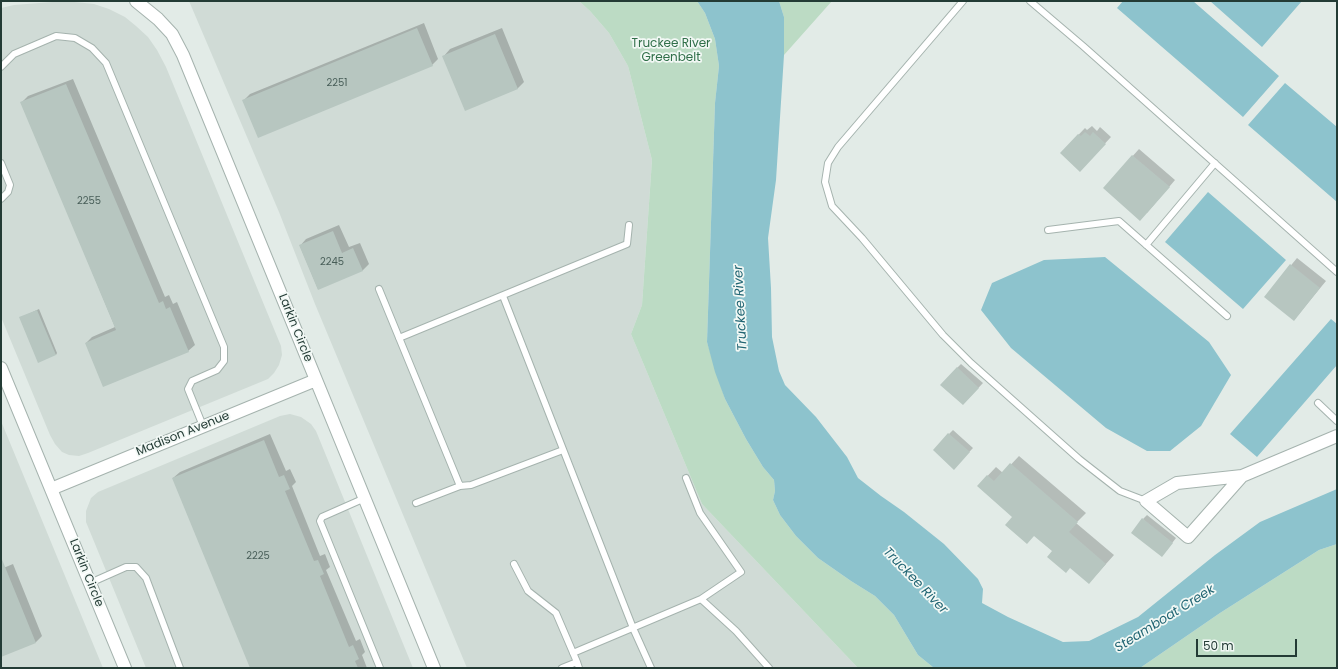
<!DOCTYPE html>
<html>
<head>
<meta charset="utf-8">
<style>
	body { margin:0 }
	#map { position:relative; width:1338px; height:669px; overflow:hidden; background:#e2ebe7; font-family:Poppins,sans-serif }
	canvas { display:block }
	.frame { position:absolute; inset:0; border:2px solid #233b35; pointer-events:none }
	.scale { position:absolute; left:1196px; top:639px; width:101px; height:18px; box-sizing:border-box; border:2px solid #233b35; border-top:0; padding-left:5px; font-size:12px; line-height:14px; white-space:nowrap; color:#233b35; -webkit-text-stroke:3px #f2f8f5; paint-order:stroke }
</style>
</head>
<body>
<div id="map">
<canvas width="1338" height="669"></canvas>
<div class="frame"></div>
<div class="scale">50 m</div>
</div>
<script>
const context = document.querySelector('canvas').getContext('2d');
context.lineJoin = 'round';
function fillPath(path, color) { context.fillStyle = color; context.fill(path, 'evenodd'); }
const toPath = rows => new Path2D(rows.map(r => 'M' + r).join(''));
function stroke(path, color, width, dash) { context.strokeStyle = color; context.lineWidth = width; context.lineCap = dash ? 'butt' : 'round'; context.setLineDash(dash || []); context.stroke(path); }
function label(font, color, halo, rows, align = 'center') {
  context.font = font + ' Poppins,sans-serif'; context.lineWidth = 3.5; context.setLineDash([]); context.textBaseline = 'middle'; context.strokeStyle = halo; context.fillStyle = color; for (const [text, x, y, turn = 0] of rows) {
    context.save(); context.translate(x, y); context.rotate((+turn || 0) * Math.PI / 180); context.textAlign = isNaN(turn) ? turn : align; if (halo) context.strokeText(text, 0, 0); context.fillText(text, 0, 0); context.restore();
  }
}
const built = toPath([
	[65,1,94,4,109,9,125,17,136,26,148,37,157,50,166,67,281,346,282,355,279,365,274,373,268,379,88,453,79,456,69,455,62,452,55,444,50,435,1,317,1,8,14,5],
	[189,1,579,1,590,11,609,33,628,66,652,160,642,305,631,334,702,504,858,668,467,668,315,304,279,212],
	[290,414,301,417,311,424,316,431,413,668,146,668,86,522,86,511,91,498,98,492,280,416],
	[1,421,103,668,1,668]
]);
const green = toPath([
	[579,1,697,1,705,13,715,39,719,66,715,103,707,342,725,399,746,439,763,467,774,480,775,491,773,500,780,515,796,536,818,558,851,581,875,596,894,615,918,655,934,668,858,668,702,504,631,334,642,305,652,160,628,66,609,33,590,11],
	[779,1,832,1,784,55,784,17],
	[1337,544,1337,668,1140,668,1220,613,1319,550]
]);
const water = toPath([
	[697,1,779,1,784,17,784,55,776,180,768,238,771,288,772,337,779,371,785,385,816,417,847,457,858,478,881,496,904,512,944,544,978,579,983,589,982,603,1008,617,1063,642,1089,641,1138,617,1215,555,1260,522,1337,489,1337,544,1319,550,1220,613,1140,668,934,668,918,655,894,615,875,596,851,581,818,558,796,536,780,515,773,500,775,491,774,480,763,467,746,439,725,399,715,372,707,342,715,103,719,66,715,39,705,13],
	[1123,1,1193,1,1279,76,1243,117,1117,8],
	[1210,1,1302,1,1262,47],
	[1285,83,1337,127,1337,202,1248,125],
	[1208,192,1286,260,1243,309,1165,242],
	[1105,257,1209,342,1231,375,1201,426,1170,451,1147,451,1106,428,1011,348,981,310,992,283,1044,260],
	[1331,319,1337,324,1337,365,1257,457,1230,434]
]);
const shadow = toPath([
	[424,23,438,59,432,65,243,101,250,94],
	[502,28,524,82,517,89,444,56,450,49],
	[73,79,165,297,169,295,173,304,177,302,195,345,188,351,86,343,92,337,115,327,22,102,28,96],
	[1092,126,1097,131,1100,127,1111,137,1086,164,1061,153,1085,128,1087,130],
	[1139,149,1175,180,1147,213,1104,188],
	[339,225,349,247,360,243,369,264,363,270,318,289,300,246,306,239],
	[1297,258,1326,281,1294,320,1265,297],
	[39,309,57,353,56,355,20,318],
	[961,364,983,383,967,400,957,368],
	[953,430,973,448,958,464,949,434],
	[270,434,286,471,290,469,296,482,292,486,320,556,325,554,330,567,326,570,356,641,360,639,365,652,362,655,367,668,251,668,173,478,180,472],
	[1019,456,1086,513,1076,523,1114,555,1097,574,1053,551,978,486,996,467,1003,473],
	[1147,515,1176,538,1166,551,1143,519],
	[13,564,42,636,36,642,1,656,1,569]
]);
const building = toPath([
	[417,28,433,66,258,138,242,100],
	[495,34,518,89,465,111,442,56],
	[66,84,159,303,163,301,166,309,170,307,189,352,103,387,85,343,116,330,20,102],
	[1085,132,1090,136,1093,132,1106,144,1080,172,1060,153,1078,134,1081,136],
	[1132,155,1170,187,1140,221,1103,188],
	[333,231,342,253,353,248,363,271,318,290,299,245],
	[1290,264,1320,288,1294,321,1264,297],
	[37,310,56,355,38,363,19,317],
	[957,367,979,388,963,405,940,385],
	[948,433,970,452,954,470,933,450],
	[264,440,279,477,284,475,290,489,285,491,314,561,318,560,324,574,320,576,349,647,353,645,359,659,355,661,358,668,250,668,172,478],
	[1010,463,1078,522,1069,532,1106,564,1089,584,1070,568,1066,573,1047,557,1052,551,1034,536,1027,544,1005,525,1012,517,977,486,987,475,994,481],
	[1142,518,1173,543,1162,557,1131,533],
	[1,557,36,643,1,657]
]);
const service = toPath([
	[963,1,838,147,828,163,825,182,832,206,862,238,943,335,971,363,1079,459,1120,491,1146,501],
	[1030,1,1083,46,1337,272],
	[1,67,14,54,56,36,75,38,92,48,106,63,224,347,224,361,217,370,192,381,188,389,203,426],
	[1,163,10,185,8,192,1,199],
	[1048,230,1119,221,1227,316],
	[1146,245,1215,163],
	[379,289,460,486,471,485,563,450],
	[503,296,633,628,651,668],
	[399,338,627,244,629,225],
	[1318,403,1337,421],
	[686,478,700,513,741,572,701,599],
	[365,498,322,517,320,521,380,668],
	[416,503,460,486],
	[514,564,528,591,556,613,577,662],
	[90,583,126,567,136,567,146,578,180,668],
	[573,653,701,599,736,631,769,668],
	[562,668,577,662,579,668]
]);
const minor = toPath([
	[136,1,158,19,172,34,183,55,434,668],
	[1,368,125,668],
	[1242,476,1188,537,1146,501,1177,483,1242,476,1337,436],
	[51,489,316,380]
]);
const numberNames = [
	["2251",337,83],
	["2255",89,201],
	["2245",332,262],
	["2225",258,556]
];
const parkNames = [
	["Truckee River",671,44],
	["Greenbelt",671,58]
];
const streetNames = [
	["Larkin Circle",295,328,68],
	["Madison Avenue",183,434,-22],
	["Larkin Circle",86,573,68]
];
const waterNames = [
	["Truckee River",741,308,-93],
	["Truckee River",915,581,46],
	["Steamboat Creek",1165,619,-32]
];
fillPath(built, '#d0dbd6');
fillPath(green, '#bcdbc4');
fillPath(water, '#8dc3cd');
fillPath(shadow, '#0003');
fillPath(building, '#b7c6c0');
stroke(service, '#a5b3ae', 8);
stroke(minor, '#a5b3ae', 14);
stroke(service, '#fff', 6);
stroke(minor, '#fff', 12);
label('10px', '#485e58', null, numberNames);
label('12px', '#306f49', '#f2f8f5', parkNames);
label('12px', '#233b35', '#f2f8f5', streetNames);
label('italic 13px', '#216573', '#f2f8f5', waterNames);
</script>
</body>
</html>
